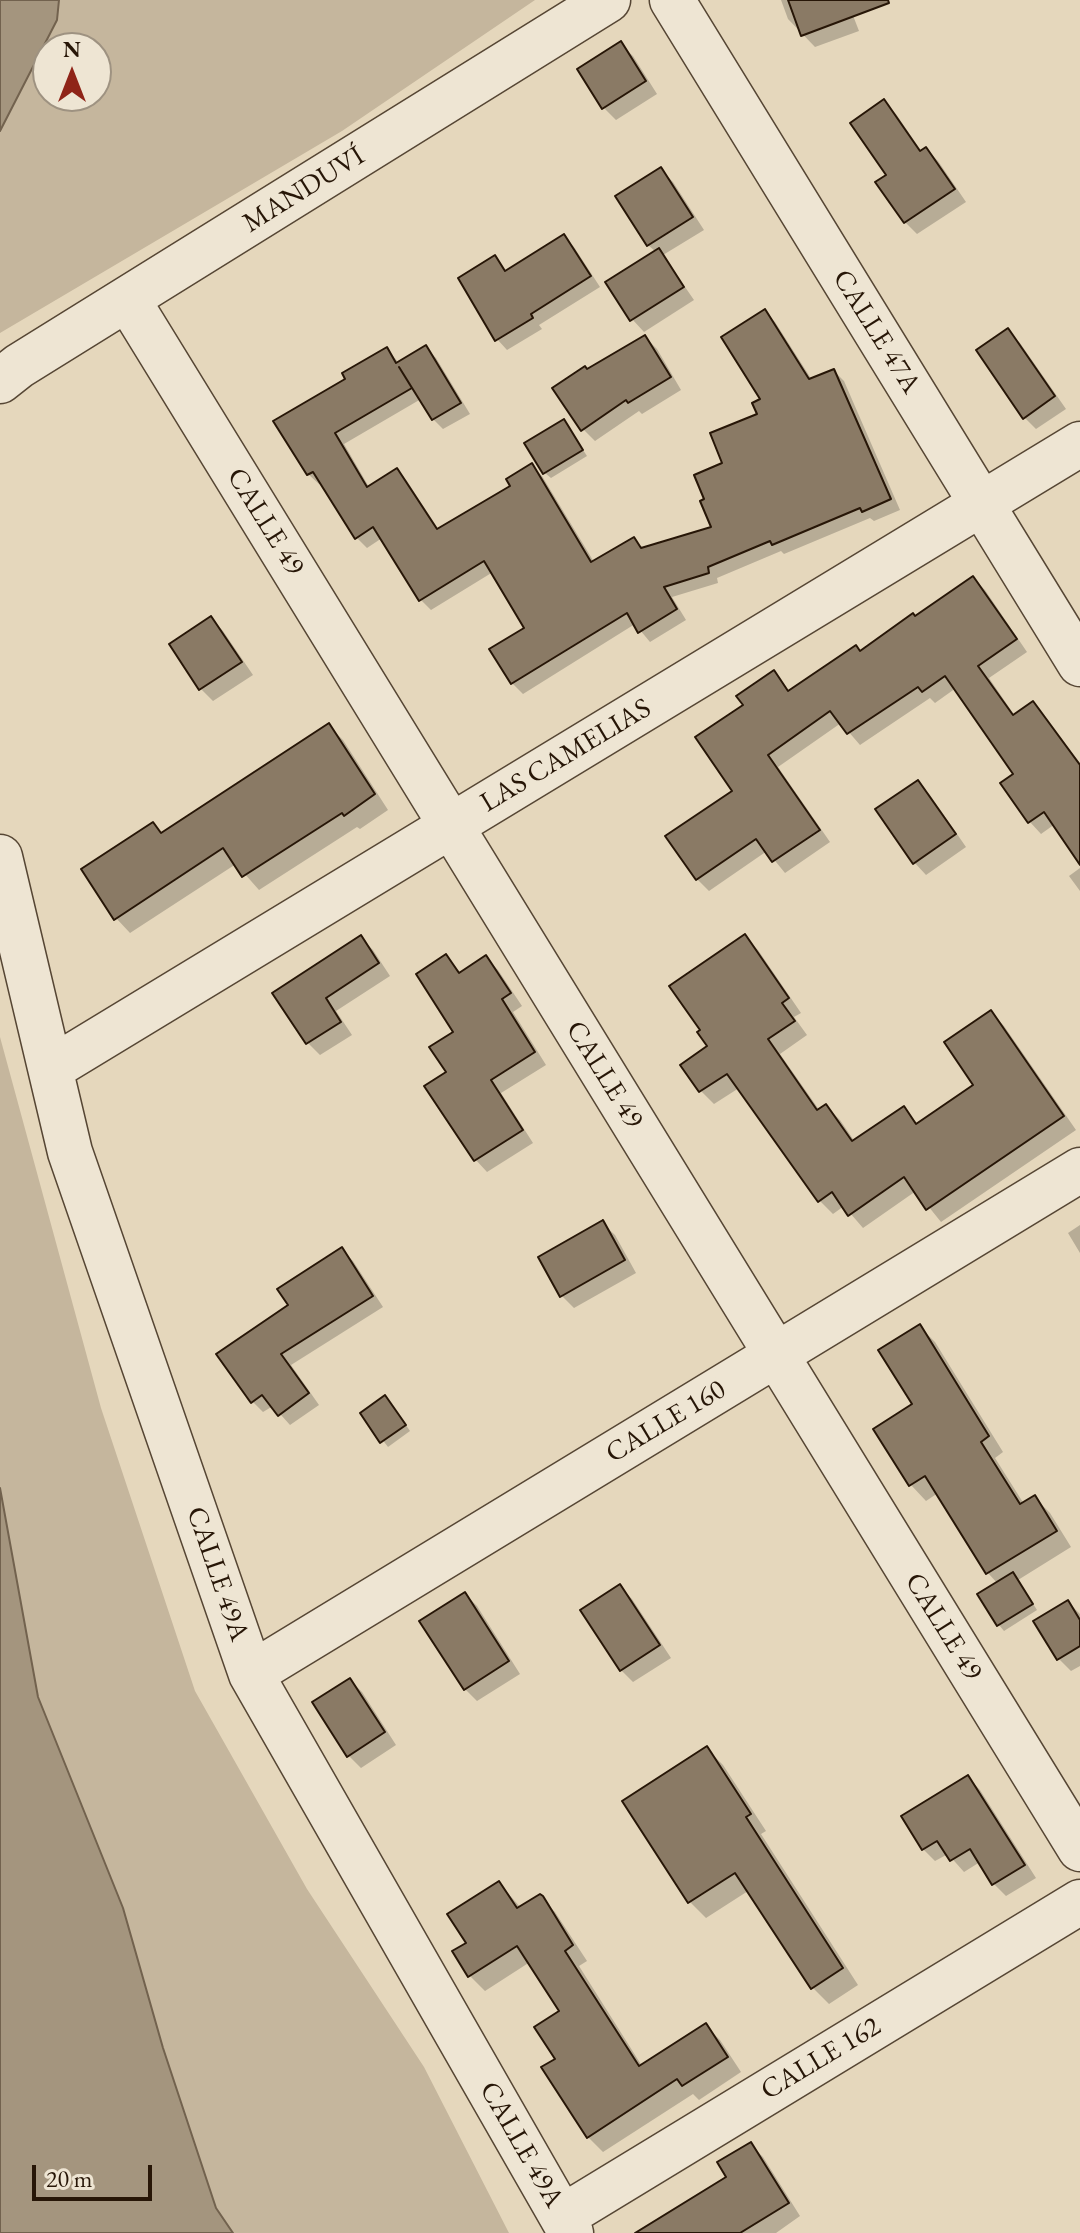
<!DOCTYPE html>
<html>
<head>
<meta charset="utf-8">
<style>
	body { margin:0 }
	#map { position:relative; width:1080px; height:2233px; overflow:hidden; background:#e5d7bc; font-family:"EB Garamond",serif }
	canvas { display:block }
	.north { position:absolute; left:32px; top:32px; width:80px; height:80px; box-sizing:border-box; background:#eee5d3; border:2px solid #9e9281; border-radius:50%; rotate:0deg; font-size:22px; font-weight:700; line-height:32px; text-align:center; color:#271607 }
	.north::after { content:''; display:block; margin:auto; width:28px; height:36px; background:#8f2418; clip-path:polygon(50% 0,100% 100%,50% 72%,0 100%) }
	.scale { position:absolute; left:32px; top:2165px; width:120px; height:36px; box-sizing:border-box; border:4px solid #271607; border-top:0; padding-left:10px; font-size:24px; line-height:28px; white-space:nowrap; color:#271607; -webkit-text-stroke:6px #eee5d3; paint-order:stroke }
</style>
</head>
<body>
<div id="map">
<canvas width="1080" height="2233"></canvas>
<div class="north">N</div>
<div class="scale">20 m</div>
</div>
<script>
const context = document.querySelector('canvas').getContext('2d');
context.lineJoin = 'round';
function fillPath(path, color) { context.fillStyle = color; context.fill(path, 'evenodd'); }
const toPath = rows => new Path2D(rows.map(r => 'M' + r).join(''));
function stroke(path, color, width, dash) { context.strokeStyle = color; context.lineWidth = width; context.lineCap = dash ? 'butt' : 'round'; context.setLineDash(dash || []); context.stroke(path); }
function label(font, color, halo, rows, align = 'center') {
  context.font = font + ' "EB Garamond",serif'; context.lineWidth = 8; context.setLineDash([]); context.textBaseline = 'middle'; context.strokeStyle = halo; context.fillStyle = color; for (const [text, x, y, turn = 0] of rows) {
    context.save(); context.translate(x, y); context.rotate((+turn || 0) * Math.PI / 180); context.textAlign = isNaN(turn) ? turn : align; if (halo) context.strokeText(text, 0, 0); context.fillText(text, 0, 0); context.restore();
  }
}
const green = toPath([
	[59,0,535,0,342,131,0,333,0,131,57,20],
	[48,48,96,48,96,96,48,96],
	[0,1037,101,1408,195,1691,307,1889,424,2067,509,2233,233,2233,216,2208,163,2048,123,1908,38,1697,0,1488]
]);
const water = toPath([
	[0,0,59,0,57,20,0,131,0,0],
	[0,1488,38,1697,123,1908,163,2048,216,2208,233,2233,0,2233,0,1488]
]);
const shadow = toPath([
	[781,0,847,0,859,31,815,47,788,19],
	[620,44,633,56,657,94,616,120,604,108,579,70],
	[884,102,896,114,922,152,926,149,938,161,966,202,917,234,905,222,888,175],
	[661,170,673,182,704,230,663,255,694,300,644,332,632,319,656,252,648,245],
	[564,237,574,247,600,287,539,325,542,329,507,350,497,339,495,258,507,272],
	[765,312,775,322,812,380,834,371,844,381,900,510,874,521,870,518,784,554,781,551,717,578,718,583,672,597,686,620,650,642,635,624,523,694,512,683,492,649,527,629,493,572,431,610,421,600,382,538,367,548,356,537,322,482,319,484,308,474,348,379,387,349,399,363,426,348,436,358,470,414,443,429,433,419,421,399,344,444,369,487,397,470,407,481,439,530,513,487,532,466,542,476,594,562,633,539,644,549,714,528,725,464,760,415,763,400],
	[1008,331,1020,343,1066,409,1036,429,1024,417],
	[645,337,657,349,681,390,642,414,639,411,595,441,583,429,587,371],
	[564,421,587,456,551,478,545,473],
	[973,578,985,590,1027,652,989,678,1015,716,1033,704,1080,763,1080,861,1055,824,1041,834,1030,822,1016,774,956,688,935,703,930,698,860,745,841,723,778,767,830,842,785,873,767,851,709,891,697,879,735,791,745,706,773,673,790,692,861,653],
	[211,618,223,631,253,675,213,701,201,689,171,644],
	[328,725,343,740,388,810,360,829,357,827,259,890,236,864,130,933,116,918,153,824,163,834],
	[918,782,930,795,966,847,926,875,914,862],
	[1080,868,1080,891,1069,876],
	[745,937,758,950,801,1013,794,1017,807,1035,780,1054,820,1111,826,1106,840,1120,855,1142,904,1109,919,1125,976,1085,991,1012,1004,1026,1076,1130,941,1222,916,1191,863,1228,844,1206,833,1214,820,1201,739,1088,714,1104,701,1091,683,1066,710,1047],
	[361,938,373,950,390,976,336,1011,352,1035,320,1055,308,1043,275,994],
	[446,956,462,974,486,958,498,970,522,1006,513,1012,546,1065,501,1093,533,1143,487,1172,475,1159,449,1073,456,1032],
	[602,1223,615,1235,636,1273,574,1308,562,1296],
	[1080,1225,1080,1253,1068,1233],
	[342,1250,353,1261,383,1307,291,1365,319,1405,290,1425,273,1406,263,1412,252,1401,290,1306],
	[920,1327,935,1342,1003,1452,995,1458,1024,1504,1034,1497,1050,1513,1071,1547,1018,1580,1037,1610,1004,1631,999,1625,998,1584,988,1573,938,1493,926,1501,911,1485,876,1430,915,1405],
	[391,1403,410,1431,388,1447,362,1413],
	[620,1587,632,1599,671,1658,633,1682,621,1670],
	[465,1594,477,1606,520,1674,477,1701,465,1689],
	[1068,1602,1080,1614,1080,1666,1071,1671,1059,1659,1036,1622],
	[350,1680,362,1692,396,1745,361,1768,349,1756],
	[707,1749,723,1765,766,1831,761,1834,858,1985,829,2004,813,1988,748,1891,706,1918,690,1902,625,1801],
	[968,1777,980,1790,1036,1878,1006,1896,994,1884,980,1862,964,1872,948,1854,935,1861,923,1849],
	[499,1883,521,1908,540,1897,555,1912,587,1961,579,1966,642,2066,705,2025,720,2040,741,2072,699,2100,693,2094,603,2152,588,2137,558,2059,562,2011,530,1962,485,1991,470,1976,455,1952,469,1943],
	[751,2145,763,2157,800,2216,776,2233,647,2233,729,2178]
]);
const building = toPath([
	[788,0,888,0,889,3,801,36,788,0],
	[621,41,646,81,602,109,577,69,621,41],
	[884,99,920,151,926,147,955,189,904,223,875,182,886,175,850,123,884,99],
	[661,167,693,217,647,246,615,196,661,167],
	[564,234,591,276,531,314,533,318,495,341,458,278,495,255,505,271,564,234],
	[659,248,684,287,630,321,605,282,659,248],
	[765,309,809,379,834,369,891,499,862,512,860,508,772,545,770,541,708,567,709,573,664,587,677,609,638,633,627,613,511,684,489,649,524,628,484,561,419,601,373,527,355,539,313,472,307,475,273,421,345,379,342,373,387,347,396,363,426,345,461,403,432,420,399,367,412,388,335,433,367,487,397,468,437,529,510,486,506,479,532,463,591,562,634,537,641,548,711,527,700,501,704,499,694,475,722,463,710,433,757,414,752,403,760,399,721,337,765,309],
	[1008,328,1055,396,1023,419,976,350,1008,328],
	[645,335,671,377,628,403,626,400,581,431,552,388,585,366,587,369,645,335],
	[564,419,583,450,543,474,524,443,564,419],
	[973,576,1017,639,978,666,1013,715,1033,701,1080,765,1080,865,1044,812,1028,823,1000,783,1013,774,945,676,922,692,918,687,847,734,830,711,768,755,820,830,772,862,756,839,696,880,665,836,732,791,695,737,743,705,736,696,774,670,788,691,856,645,860,651,913,613,915,616,973,576],
	[211,616,242,662,199,690,169,644,211,616],
	[329,723,375,794,344,816,342,813,242,877,223,848,114,920,81,869,153,822,161,833,329,723],
	[918,780,956,834,913,864,875,809,918,780],
	[745,934,789,998,782,1003,795,1021,768,1039,817,1110,826,1104,852,1141,904,1106,916,1124,973,1085,944,1042,991,1010,1064,1116,926,1210,904,1177,848,1216,832,1192,818,1202,727,1074,699,1092,680,1065,707,1046,697,1032,700,1030,669,986,745,934],
	[361,935,379,963,326,998,341,1022,306,1044,272,993,361,935],
	[446,954,459,973,486,955,511,993,502,999,535,1052,491,1080,523,1130,474,1161,424,1086,446,1072,429,1047,453,1032,416,974,446,954],
	[603,1220,625,1260,560,1297,538,1257,603,1220],
	[342,1247,373,1296,281,1354,309,1393,278,1416,262,1395,251,1403,216,1354,288,1305,277,1289,342,1247],
	[920,1324,989,1436,981,1442,1020,1504,1035,1495,1057,1531,986,1574,925,1476,909,1486,873,1429,912,1404,878,1350,920,1324],
	[385,1395,406,1425,380,1443,360,1413,385,1395],
	[1013,1572,1033,1604,997,1626,977,1594,1013,1572],
	[620,1584,660,1645,620,1671,580,1610,620,1584],
	[465,1592,509,1661,464,1690,419,1621,465,1592],
	[1068,1600,1080,1620,1080,1646,1057,1660,1033,1621,1068,1600],
	[350,1678,385,1732,347,1757,312,1702,350,1678],
	[707,1746,751,1814,746,1817,843,1968,811,1989,735,1873,688,1903,622,1801,707,1746],
	[968,1775,1025,1865,992,1885,970,1849,950,1861,937,1841,922,1850,901,1816,968,1775],
	[499,1881,517,1908,540,1894,543,1896,573,1945,565,1951,639,2066,706,2023,728,2057,682,2086,677,2079,587,2138,541,2067,555,2059,534,2027,559,2011,517,1946,468,1977,452,1951,466,1943,447,1914,499,1881],
	[751,2142,789,2203,740,2233,635,2233,726,2177,717,2162,751,2142]
]);
const street = toPath([
	[672,0,1080,664],
	[128,300,1080,1849],
	[0,381,19,366,608,0],
	[0,857,70,1152,251,1674,571,2233],
	[52,1068,1080,444],
	[251,1674,1080,1170],
	[562,2217,1080,1902]
]);
const streetNames = [
	["MANDUVÍ",304,190,-32],
	["CALLE 47A",876,332,58],
	["CALLE 49",265,522,58],
	["LAS CAMELIAS",566,756,-31],
	["CALLE 49",604,1075,58],
	["CALLE 160",666,1422,-31],
	["CALLE 49A",217,1574,71],
	["CALLE 49",943,1627,58],
	["CALLE 162",821,2059,-31],
	["CALLE 49A",521,2145,60]
];
fillPath(green, '#c5b69d');
fillPath(water, '#a4957e');
stroke(water, '#72624e', 2);
fillPath(shadow, '#0003');
fillPath(building, '#8a7a65');
stroke(building, '#271607', 2);
stroke(street, '#564634', 47);
stroke(street, '#eee5d3', 44);
label('28px', '#271607', '#eee5d3', streetNames);
</script>
</body>
</html>
